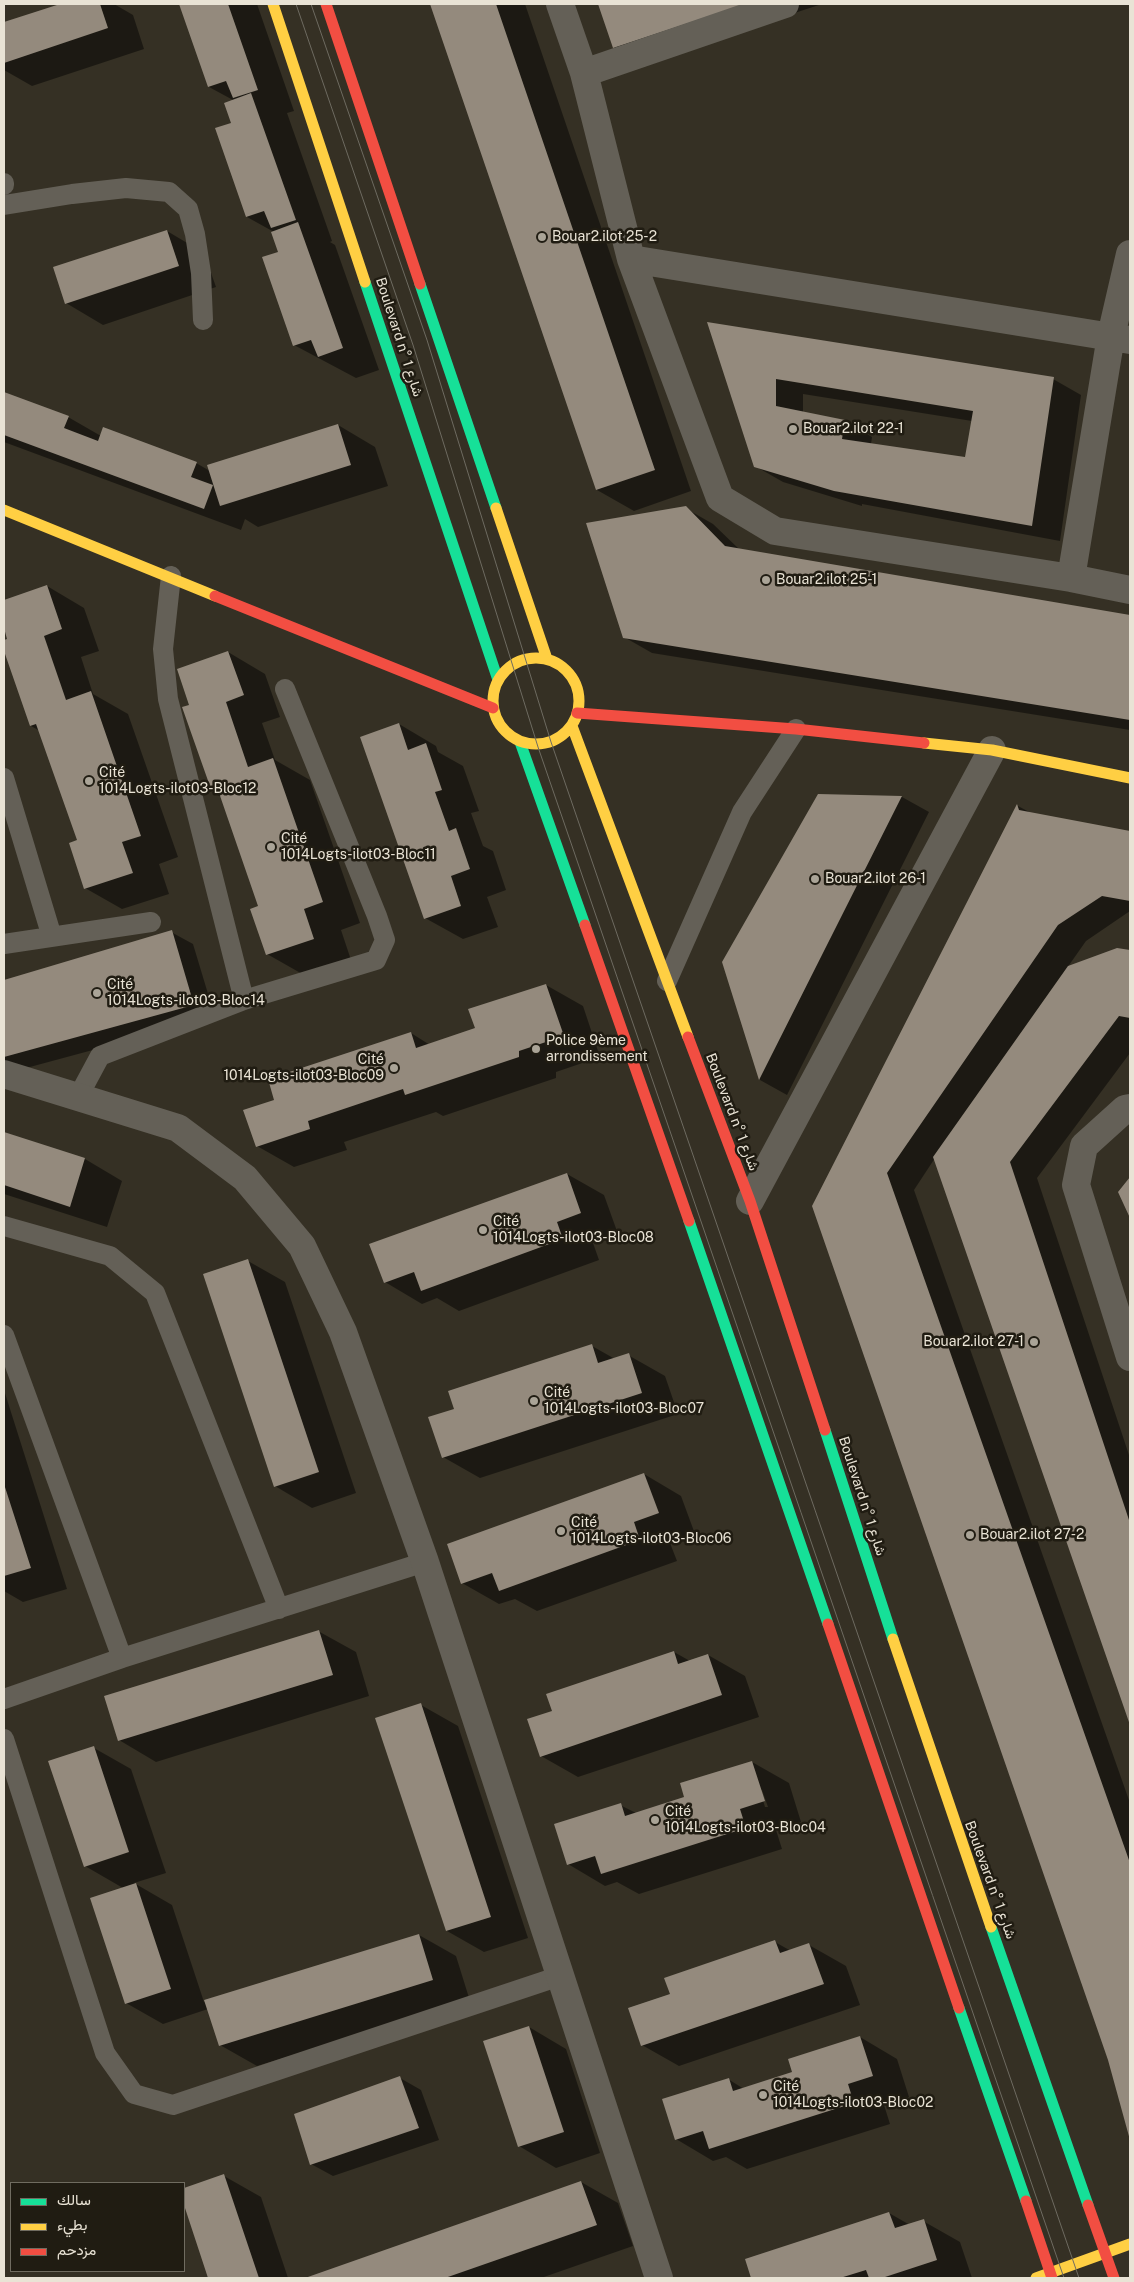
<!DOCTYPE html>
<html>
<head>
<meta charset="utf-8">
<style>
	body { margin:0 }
	#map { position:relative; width:1134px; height:2282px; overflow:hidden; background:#353024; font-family:"Public Sans",Vazirmatn,sans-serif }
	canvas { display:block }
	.frame { position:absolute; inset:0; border:5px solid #e9e3d5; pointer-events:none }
	.legend { position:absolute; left:10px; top:2182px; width:175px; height:90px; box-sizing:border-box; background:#201c12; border:1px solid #706c60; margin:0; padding:6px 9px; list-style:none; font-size:15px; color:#e9e3d5 }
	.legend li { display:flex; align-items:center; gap:10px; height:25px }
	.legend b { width:25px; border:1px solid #706c60 }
</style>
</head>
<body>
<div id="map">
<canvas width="1134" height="2282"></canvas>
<div class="frame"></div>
<ul class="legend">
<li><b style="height:6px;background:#16e098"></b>سالك</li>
<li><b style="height:6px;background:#ffcf43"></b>بطيء</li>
<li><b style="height:6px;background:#f24e42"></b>مزدحم</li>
</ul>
</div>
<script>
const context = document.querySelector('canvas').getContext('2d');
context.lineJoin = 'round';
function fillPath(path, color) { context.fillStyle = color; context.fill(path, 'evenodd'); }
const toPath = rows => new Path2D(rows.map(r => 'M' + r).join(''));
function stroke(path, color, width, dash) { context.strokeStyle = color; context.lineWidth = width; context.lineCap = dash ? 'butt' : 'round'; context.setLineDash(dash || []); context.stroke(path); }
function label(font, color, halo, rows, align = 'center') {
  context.font = font + ' "Public Sans",Vazirmatn,sans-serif'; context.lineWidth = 5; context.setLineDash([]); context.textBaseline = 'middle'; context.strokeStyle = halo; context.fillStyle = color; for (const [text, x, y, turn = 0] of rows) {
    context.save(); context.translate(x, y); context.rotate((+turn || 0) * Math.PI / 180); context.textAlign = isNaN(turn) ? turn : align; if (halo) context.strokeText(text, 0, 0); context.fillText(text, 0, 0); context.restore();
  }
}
const shadow = toPath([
	[64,4,114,4,133,15,144,49,32,86,4,70,4,24],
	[180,4,257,4,294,111,287,113,332,241,330,242,335,245,379,370,356,378,294,345,280,253,274,232,247,217,232,123,233,100,209,87],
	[431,4,525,4,691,491,634,511,597,490],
	[599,4,822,4,642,63,614,47],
	[167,231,204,253,216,287,103,325,66,303],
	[709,323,1053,379,1081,395,1060,541,862,504,862,506,783,482,755,466],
	[803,394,972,421,966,460,871,444,872,437,845,421,803,413],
	[4,393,68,417,101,436,196,463,210,471,338,425,375,447,388,486,258,527,245,519,241,530,4,442],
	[685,508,713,524,739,549,1130,617,1130,730,652,653,624,637],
	[47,586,84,608,99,651,81,657,93,694,128,714,178,857,159,864,169,894,122,909,85,888,78,841,40,731,31,726,4,647,4,642,9,640,4,625,4,601],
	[228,652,265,674,280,717,262,723,275,760,310,780,360,923,341,930,351,960,304,975,267,954,260,907,221,797,213,792,191,706],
	[399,724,436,746,438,752,463,766,479,811,471,813,483,846,493,851,506,890,487,897,498,927,463,939,425,918],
	[819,796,902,797,929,812,787,1095,760,1080,724,962],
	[1018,806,1031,813,1130,832,1130,911,1086,941,1067,968,1117,949,1130,952,1130,1053,1037,1178,1130,1458,1130,1722,935,1158,914,1190,1130,1803,1130,2137,1109,2060,813,1206],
	[171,932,193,944,215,1017,4,1074,4,982],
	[546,985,583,1006,600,1057,556,1072,556,1078,443,1116,436,1112,344,1142,347,1150,294,1167,257,1146,276,1101,411,1033,430,1045,476,1029],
	[4,1133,85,1159,122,1181,107,1227,4,1194],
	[567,1174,604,1195,618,1234,593,1243,599,1260,459,1311,437,1298,422,1304,385,1282],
	[248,1261,285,1282,356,1493,312,1508,275,1486],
	[592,1346,615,1359,628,1355,665,1376,678,1414,480,1478,443,1457,455,1409],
	[4,1390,67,1589,23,1602,4,1591],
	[644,1474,681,1496,695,1534,670,1543,677,1561,537,1611,515,1599,499,1604,462,1583],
	[318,1631,356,1652,369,1696,156,1762,119,1740],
	[674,1652,690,1661,708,1655,745,1676,759,1717,578,1777,541,1756,554,1712],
	[421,1705,458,1726,528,1938,484,1952,447,1931],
	[94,1748,131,1769,166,1873,134,1883,172,1905,204,2002,419,1935,456,1956,470,2001,257,2066,220,2045,208,2009,163,2024,126,2003,123,1888,85,1866],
	[752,1762,789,1783,801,1822,776,1830,782,1849,639,1894,617,1882,605,1886,568,1864,620,1805,636,1813,686,1798],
	[760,1790,762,1790,768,1807,765,1807],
	[775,1942,791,1951,809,1945,846,1966,860,2005,679,2066,642,2045,671,1995],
	[529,2027,566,2049,600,2153,556,2168,519,2146],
	[860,2037,897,2059,909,2097,884,2105,890,2124,747,2169,726,2157,713,2161,676,2139,728,2079,744,2089,794,2073],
	[400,2078,421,2090,439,2140,333,2176,311,2164],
	[224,2176,261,2197,288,2278,209,2278,184,2201,184,2189],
	[581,2182,618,2203,633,2246,541,2278,308,2278],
	[889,2213,910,2225,923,2221,960,2242,972,2278,752,2278,746,2260]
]);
const building = toPath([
	[60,4,100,4,108,28,4,63,4,22],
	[179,4,228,4,258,90,233,98,226,81,208,87],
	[430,4,496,4,655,470,596,490],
	[598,4,746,4,613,48],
	[251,93,296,220,271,228,264,211,246,217,215,128,231,123,224,103],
	[298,222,343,348,318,357,311,340,293,346,262,257,278,252,271,232],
	[167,230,179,266,65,304,53,267],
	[707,322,1054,377,1032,526,834,491,754,467],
	[776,379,973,411,965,457,842,439,845,420,776,406],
	[4,392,69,416,64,428,98,441,103,427,197,462,191,477,213,485,204,509,4,435],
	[338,424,351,465,220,506,207,465],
	[686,506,725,546,1130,615,1130,720,623,638,586,523],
	[47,585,62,629,44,636,66,700,91,691,141,836,122,842,133,873,84,889,69,843,77,840,36,724,30,726,4,651,4,640,7,639,4,628,4,600],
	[228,651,244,695,226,702,248,767,273,758,323,902,304,909,314,939,266,955,250,909,258,906,218,790,212,792,182,707,189,705,177,669],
	[399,723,408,750,426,743,442,790,435,792,449,831,456,828,470,869,451,876,461,906,424,919,360,737],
	[818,794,902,796,759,1080,722,962],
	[1017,804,1019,810,1130,831,1130,901,1102,896,1058,925,887,1173,1130,1863,1130,2140,1108,2060,812,1206],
	[172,930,194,1005,4,1057,4,980],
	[1117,948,1130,950,1130,1018,1119,1016,1010,1162,1130,1523,1130,1725,933,1157,1068,966],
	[546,984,564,1036,519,1051,519,1057,405,1095,403,1089,308,1121,310,1129,256,1147,243,1110,274,1100,268,1079,411,1032,416,1048,475,1028,468,1009],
	[4,1132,85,1158,70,1207,4,1185],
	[567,1173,581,1213,557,1222,563,1239,421,1291,414,1272,384,1283,369,1244],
	[1130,1177,1130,1218,1118,1192],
	[248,1259,319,1472,274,1487,203,1274],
	[592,1344,598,1363,629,1353,642,1393,442,1458,428,1417,454,1409,448,1391],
	[644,1473,659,1513,634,1522,640,1540,499,1591,492,1573,461,1584,447,1544],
	[4,1484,31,1568,4,1576],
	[319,1630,333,1675,118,1741,104,1696],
	[674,1651,678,1664,708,1654,722,1695,540,1757,527,1719,552,1711,546,1694],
	[421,1703,491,1917,446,1931,375,1718],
	[94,1746,129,1852,84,1867,48,1761],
	[752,1761,765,1801,740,1809,746,1828,601,1874,595,1856,567,1865,554,1824,621,1803,625,1816,684,1797,680,1783],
	[136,1883,171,1989,125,2004,90,1898],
	[419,1934,433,1980,219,2046,204,2000],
	[775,1940,780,1953,809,1943,824,1984,641,2046,628,2008,670,1994,664,1978],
	[529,2026,564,2132,518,2147,483,2041],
	[860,2036,873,2076,848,2084,854,2103,709,2149,703,2131,675,2140,662,2099,729,2078,733,2091,792,2072,788,2059],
	[400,2076,419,2128,310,2165,294,2114],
	[224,2174,259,2278,208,2278,184,2205,184,2188],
	[581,2181,597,2225,445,2278,305,2278],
	[889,2212,895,2228,924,2219,937,2260,882,2278,869,2278,866,2270,840,2278,751,2278,745,2259]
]);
const lane = toPath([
	[4,183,4,185],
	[4,205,72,194,126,188,169,192,188,209,195,234,201,273,203,320],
	[171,576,163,649,168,699,244,1000],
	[4,778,52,937],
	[4,944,151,922],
	[667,981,742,812,796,729],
	[78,1097,100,1056,244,1000,376,960,385,940,377,916,285,689],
	[4,1226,110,1256,155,1293,279,1609],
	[4,1335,122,1658],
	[4,1699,122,1658,425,1562],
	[4,1739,105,2053,134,2094,173,2105,560,1976]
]);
const street = toPath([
	[560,4,584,73,631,259,720,498,775,531,1071,578,1130,590],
	[584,73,785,4],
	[631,259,1130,340],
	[1071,578,1111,336,1130,254],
	[4,1074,178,1128,245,1178,302,1246,343,1332,425,1562,659,2278],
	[1130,1108,1125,1109,1084,1146,1076,1185,1130,1357],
	[750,1201,992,750]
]);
const fast = toPath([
	[365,282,498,680],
	[420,284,496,508],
	[520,742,585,925],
	[689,1221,828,1624],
	[825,1430,893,1639],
	[991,1927,1088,2205],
	[959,2008,1026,2201]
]);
const slow = toPath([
	[273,4,365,282],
	[496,508,547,659],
	[4,510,215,596],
	'493 701a43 43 0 1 1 86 0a43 43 0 1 1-86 0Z',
	[572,726,688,1037],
	[924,743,992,750,1130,778],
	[893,1639,991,1927],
	[1036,2278,1130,2244]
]);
const jam = toPath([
	[326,4,420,284],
	[215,596,493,708],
	[577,713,796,729,924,743],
	[585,925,689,1221],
	[688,1037,750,1201,825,1430],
	[828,1624,959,2008],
	[1026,2201,1052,2278],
	[1088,2205,1114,2278]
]);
const tram = toPath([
	[296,4,413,345,538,747,1064,2278],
	[311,4,427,340,551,742,1079,2278]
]);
const markers = [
	[542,237,5,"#aaa497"],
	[793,429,5,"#aaa497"],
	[766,580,5,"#aaa497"],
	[89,781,5,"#aaa497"],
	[271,847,5,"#aaa497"],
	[815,879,5,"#aaa497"],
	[97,993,5,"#aaa497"],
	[536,1049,5,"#aaa497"],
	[394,1068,5,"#aaa497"],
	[483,1230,5,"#aaa497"],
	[1034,1342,5,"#aaa497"],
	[534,1401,5,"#aaa497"],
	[561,1531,5,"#aaa497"],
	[970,1535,5,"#aaa497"],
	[655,1820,5,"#aaa497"],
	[763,2095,5,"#aaa497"]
];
const poiNames = [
	["Bouar2.ilot 25-2",552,237],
	["Bouar2.ilot 22-1",803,429],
	["Bouar2.ilot 25-1",776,580],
	["Cité",99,773],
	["1014Logts-ilot03-Bloc12",99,789],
	["Cité",281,839],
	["1014Logts-ilot03-Bloc11",281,855],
	["Bouar2.ilot 26-1",825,879],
	["Cité",107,985],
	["1014Logts-ilot03-Bloc14",107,1001],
	["Police 9ème",546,1041],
	["arrondissement",546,1057],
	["Cité",384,1060,"right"],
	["1014Logts-ilot03-Bloc09",384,1076,"right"],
	["Cité",493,1222],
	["1014Logts-ilot03-Bloc08",493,1238],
	["Bouar2.ilot 27-1",1024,1342,"right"],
	["Cité",544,1393],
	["1014Logts-ilot03-Bloc07",544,1409],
	["Cité",571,1523],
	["1014Logts-ilot03-Bloc06",571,1539],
	["Bouar2.ilot 27-2",980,1535],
	["Cité",665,1812],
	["1014Logts-ilot03-Bloc04",665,1828],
	["Cité",773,2087],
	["1014Logts-ilot03-Bloc02",773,2103]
];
const streetNames = [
	["Boulevard n° شارع 1",399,337,72],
	["Boulevard n° شارع 1",732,1112,69],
	["Boulevard n° شارع 1",862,1496,72],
	["Boulevard n° شارع 1",990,1880,70]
];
fillPath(shadow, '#0007');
fillPath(building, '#948a7d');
stroke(lane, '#646057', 20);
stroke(street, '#646057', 28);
stroke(fast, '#16e098', 11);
stroke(slow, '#ffcf43', 11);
stroke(jam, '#f24e42', 11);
stroke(tram, '#6e6b61', 1);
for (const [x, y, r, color] of markers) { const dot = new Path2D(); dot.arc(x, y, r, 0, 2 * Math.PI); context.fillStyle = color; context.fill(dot); stroke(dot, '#201c12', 2); }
label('14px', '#e9e3d5', '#201c12', poiNames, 'left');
label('14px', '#e9e3d5', '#201c12', streetNames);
</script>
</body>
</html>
